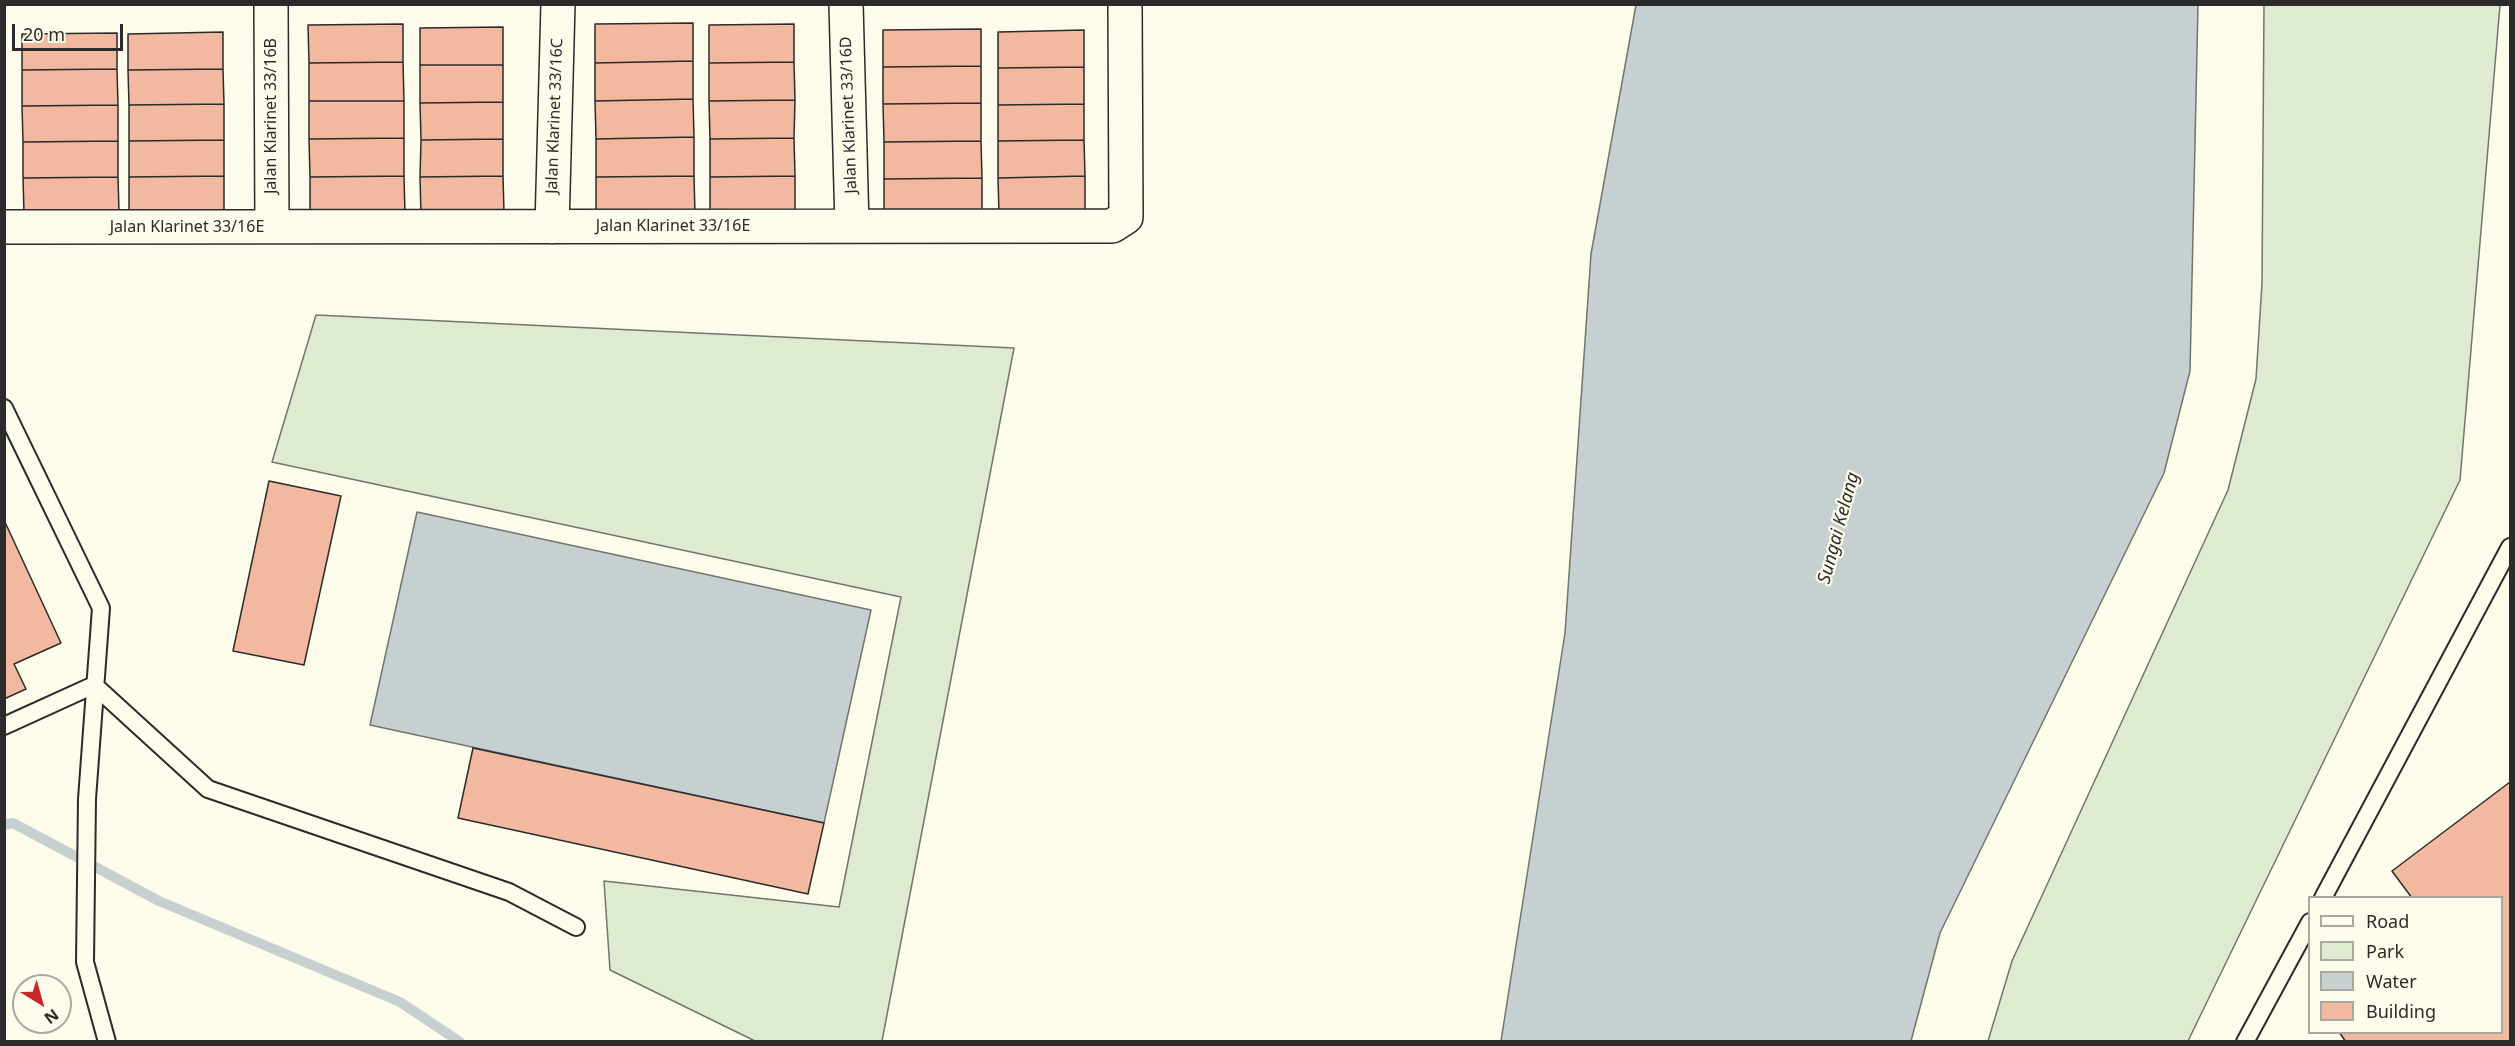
<!DOCTYPE html>
<html>
<head>
<meta charset="utf-8">
<style>
	body { margin:0 }
	#map { position:relative; width:2515px; height:1046px; overflow:hidden; background:#fdfbea; font-family:"Noto Sans",sans-serif }
	canvas { display:block }
	.frame { position:absolute; inset:0; border:6px solid #2b2b2b; pointer-events:none }
	.legend { position:absolute; left:2308px; top:896px; width:195px; height:138px; box-sizing:border-box; background:#fdfbea; border:2px solid #a9a89e; margin:0; padding:8px 10px; list-style:none; font-size:18px; color:#2b2b2b }
	.legend li { display:flex; align-items:center; gap:12px; height:30px }
	.legend b { width:30px; border:2px solid #a9a89e }
	.north { position:absolute; left:12px; top:974px; width:60px; height:60px; box-sizing:border-box; background:#fdfbea; border:2px solid #a9a89e; border-radius:50%; rotate:143deg; font-size:16px; font-weight:700; line-height:24px; text-align:center; color:#2b2b2b }
	.north::after { content:''; display:block; margin:auto; width:21px; height:27px; background:#c62828; clip-path:polygon(50% 0,100% 100%,50% 72%,0 100%) }
	.scale { position:absolute; left:12px; top:24px; width:111px; height:27px; box-sizing:border-box; border:3px solid #2b2b2b; border-top:0; padding-left:8px; font-size:18px; line-height:21px; white-space:nowrap; color:#2b2b2b; -webkit-text-stroke:4px #fdfbea; paint-order:stroke }
</style>
</head>
<body>
<div id="map">
<canvas width="2515" height="1046"></canvas>
<div class="frame"></div>
<ul class="legend">
<li><b style="height:8px;background:#fdfbea"></b>Road</li>
<li><b style="height:16px;background:#deebd1"></b>Park</li>
<li><b style="height:16px;background:#c7d0d0"></b>Water</li>
<li><b style="height:16px;background:#f2b8a0"></b>Building</li>
</ul>
<div class="north">N</div>
<div class="scale">20 m</div>
</div>
<script>
const context = document.querySelector('canvas').getContext('2d');
context.lineJoin = 'round';
function fillPath(path, color) { context.fillStyle = color; context.fill(path, 'evenodd'); }
const toPath = rows => new Path2D(rows.map(r => 'M' + r).join(''));
function stroke(path, color, width, dash) { context.strokeStyle = color; context.lineWidth = width; context.lineCap = dash ? 'butt' : 'round'; context.setLineDash(dash || []); context.stroke(path); }
function label(font, color, halo, rows, align = 'center') {
  context.font = font + ' "Noto Sans",sans-serif'; context.lineWidth = 4.5; context.setLineDash([]); context.textBaseline = 'middle'; context.strokeStyle = halo; context.fillStyle = color; for (const [text, x, y, turn = 0] of rows) {
    context.save(); context.translate(x, y); context.rotate((+turn || 0) * Math.PI / 180); context.textAlign = isNaN(turn) ? turn : align; if (halo) context.strokeText(text, 0, 0); context.fillText(text, 0, 0); context.restore();
  }
}
const green = toPath([
	[2264,5,2500,5,2460,480,2188,1041,1988,1041,2012,961,2228,490,2256,379,2262,283,2264,5],
	[316,315,1014,348,882,1041,755,1041,610,970,604,881,839,907,901,597,272,462,316,315]
]);
const water = toPath([
	[1636,5,2198,5,2190,371,2164,473,1940,933,1911,1041,1501,1041,1565,633,1591,254,1636,5],
	[417,512,871,610,824,823,370,725,417,512]
]);
const stream = toPath([
	[4,825,13,823,159,901,400,1002,460,1042]
]);
const building = toPath([
	[693,23,693,61,595,63,595,24,693,23],
	[403,24,403,62,309,63,308,25,403,24],
	[794,24,794,62,709,63,709,25,794,24],
	[503,27,503,65,420,65,420,28,503,27],
	[981,29,981,66,883,67,883,30,981,29],
	[1084,30,1084,67,998,68,998,32,1084,30],
	[223,32,223,69,128,70,128,34,223,32],
	[117,33,117,69,22,70,22,34,117,33],
	[693,61,693,99,595,101,595,63,693,61],
	[403,62,404,101,309,101,309,63,403,62],
	[794,62,795,100,709,101,709,63,794,62],
	[420,65,503,65,503,102,420,103,420,65],
	[981,66,981,103,883,104,883,67,981,66],
	[1084,67,1084,104,998,105,998,68,1084,67],
	[117,69,118,105,22,106,22,70,117,69],
	[223,69,224,104,129,105,128,70,223,69],
	[693,99,694,137,596,139,595,101,693,99],
	[795,100,794,138,710,139,709,101,795,100],
	[309,101,404,101,404,138,309,139,309,101],
	[503,102,503,139,421,140,420,103,503,102],
	[981,103,981,141,884,142,883,104,981,103],
	[224,104,224,140,129,141,129,105,224,104],
	[1084,104,1084,140,998,141,998,105,1084,104],
	[118,105,118,141,23,142,22,106,118,105],
	[694,137,694,176,596,177,596,139,694,137],
	[404,138,404,176,310,177,309,139,404,138],
	[794,138,795,176,710,177,710,139,794,138],
	[503,139,503,176,420,177,421,140,503,139],
	[224,140,224,176,129,177,129,141,224,140],
	[1084,140,1085,176,998,178,998,141,1084,140],
	[118,141,118,177,23,178,23,142,118,141],
	[981,141,982,178,884,179,884,142,981,141],
	[224,176,224,211,129,213,129,177,224,176],
	[404,176,405,214,310,215,310,177,404,176],
	[503,176,504,213,421,215,420,177,503,176],
	[694,176,695,214,596,215,596,177,694,176],
	[795,176,795,214,710,215,710,177,795,176],
	[1085,176,1085,212,999,214,998,178,1085,176],
	[118,177,119,212,24,214,23,178,118,177],
	[982,178,982,215,884,217,884,179,982,178],
	[269,481,341,496,304,665,233,651,269,481],
	[4,520,61,643,14,664,26,689,4,699,4,520],
	[473,748,824,823,808,894,458,818,473,748],
	[2510,782,2510,1042,2346,1042,2339,1032,2502,1032,2502,898,2412,898,2392,871,2510,782]
]);
const lane = toPath([
	[4,408,101,608,87,799,85,962,107,1042],
	[4,726,94,685,208,789,509,892,576,927],
	[2323,898,2510,547],
	[2245,1042,2310,922]
]);
const street = toPath([
	[271,4,272,227],
	[846,4,852,226],
	[4,227,1112,226,1126,217,1125,4],
	[552,227,558,4]
]);
const streetNames = [
	["Jalan Klarinet 33/16D",849,115,-92],
	["Jalan Klarinet 33/16B",271,116,-90],
	["Jalan Klarinet 33/16C",555,116,-88],
	["Jalan Klarinet 33/16E",673,226],
	["Jalan Klarinet 33/16E",187,227]
];
const waterNames = [
	["Sungai Kelang",1839,528,-75]
];
fillPath(green, '#deebd1');
stroke(green, '#74746e', 1.5);
fillPath(water, '#c7d0d0');
stroke(water, '#74746e', 1.5);
stroke(stream, '#c7d0d0', 10);
fillPath(building, '#f2b8a0');
stroke(building, '#2b2b2b', 1.5);
stroke(lane, '#2b2b2b', 20);
stroke(street, '#2b2b2b', 36);
stroke(lane, '#fdfbea', 16);
stroke(street, '#fdfbea', 33);
label('16px', '#2b2b2b', '#fdfbea', streetNames);
label('italic 18px', '#2b2b2b', '#fdfbea', waterNames);
</script>
</body>
</html>
